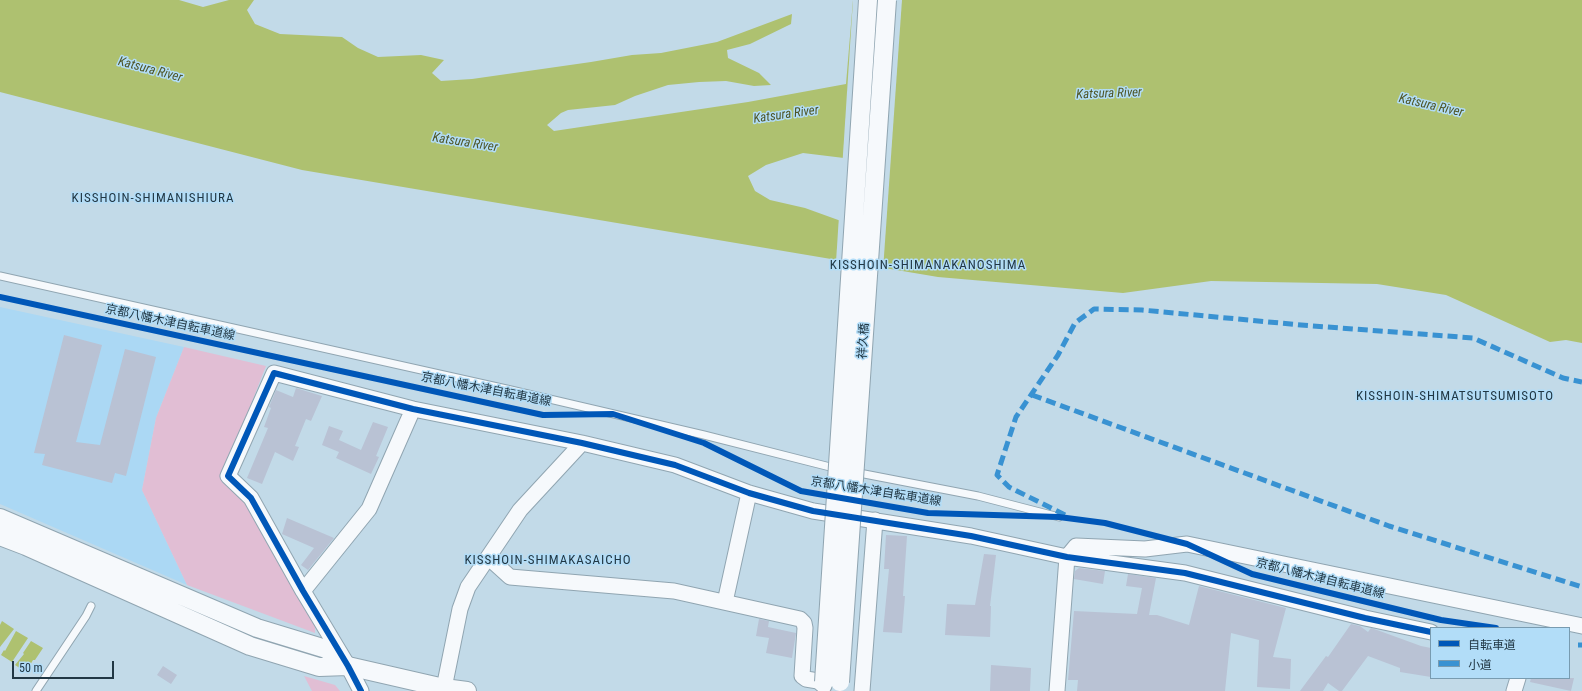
<!DOCTYPE html>
<html>
<head>
<meta charset="utf-8">
<style>
	body { margin:0 }
	#map { position:relative; width:1582px; height:691px; overflow:hidden; background:#c2dae8; font-family:"Roboto Condensed","Noto Sans JP",sans-serif }
	canvas { display:block }
	.legend { position:absolute; left:1430px; top:627px; width:140px; height:52px; box-sizing:border-box; background:#b2ddf8; border:1px solid #789bb0; margin:0; padding:5px 7px; list-style:none; font-size:12px; color:#213744 }
	.legend li { display:flex; align-items:center; gap:8px; height:20px }
	.legend b { width:20px; border:1px solid #789bb0 }
	.scale { position:absolute; left:12px; top:661px; width:102px; height:18px; box-sizing:border-box; border:2px solid #213744; border-top:0; padding-left:5px; font-size:12px; line-height:14px; white-space:nowrap; color:#213744; -webkit-text-stroke:3px #b2ddf8; paint-order:stroke }
</style>
</head>
<body>
<div id="map">
<canvas width="1582" height="691"></canvas>
<ul class="legend">
<li><b style="height:5px;background:#0057b8"></b>自転車道</li>
<li><b style="height:5px;background:#3992d2"></b>小道</li>
</ul>
<div class="scale">50 m</div>
</div>
<script>
const context = document.querySelector('canvas').getContext('2d');
context.lineJoin = 'round';
function fillPath(path, color) { context.fillStyle = color; context.fill(path, 'evenodd'); }
const toPath = rows => new Path2D(rows.map(r => 'M' + r).join(''));
function stroke(path, color, width, dash) { context.strokeStyle = color; context.lineWidth = width; context.lineCap = dash ? 'butt' : 'round'; context.setLineDash(dash || []); context.stroke(path); }
function label(font, color, halo, rows, align = 'center') {
  context.font = font + ' "Roboto Condensed","Noto Sans JP",sans-serif'; context.lineWidth = 3; context.setLineDash([]); context.textBaseline = 'middle'; context.strokeStyle = halo; context.fillStyle = color; for (const [text, x, y, turn = 0] of rows) {
    context.save(); context.translate(x, y); context.rotate((+turn || 0) * Math.PI / 180); context.textAlign = isNaN(turn) ? turn : align; if (halo) context.strokeText(text, 0, 0); context.fillText(text, 0, 0); context.restore();
  }
}
const built = toPath([
	[0,307,184,347,156,418,142,490,187,585,0,504]
]);
const green = toPath([
	[184,347,266,366,222,478,232,487,249,507,315,626,315,633,187,585,142,490,156,418],
	[304,676,335,685,340,691,312,691]
]);
const water = toPath([
	[0,0,179,0,203,7,229,0,254,0,247,10,255,24,280,34,342,37,358,48,378,57,421,55,444,60,432,73,441,81,472,79,591,62,632,55,661,53,717,42,792,14,791,24,750,44,727,50,728,58,759,73,771,85,754,86,726,81,699,82,668,85,635,96,615,105,568,110,561,113,547,125,554,131,748,102,846,84,853,0,1582,0,1582,343,1566,340,1550,342,1446,295,1377,284,1211,281,1123,293,938,277,302,170,0,92],
	[803,153,844,158,841,221,805,208,770,200,755,191,748,176,766,165],
	[2,621,14,629,0,647,0,625],
	[16,631,28,638,12,662,1,655,4,650,5,651],
	[31,641,43,648,35,660,33,660,26,672,15,665,24,654,23,653]
]);
const pier = toPath([
	[853,0,902,0,883,270,836,262]
]);
const building = toPath([
	[64,335,102,345,76,442,100,445,125,349,156,357,126,476,115,473,112,483,42,465,45,454,34,453],
	[296,388,322,396,311,421,306,419,295,446,299,447,293,461,275,452,262,484,247,478,268,428,264,427,271,408,269,407,276,390,293,397],
	[373,422,388,427,376,456,379,457,371,474,336,458,339,452,322,445,329,426,343,431,339,440,361,450],
	[287,518,334,538,308,570,301,565,314,548,282,534],
	[886,535,907,536,903,596,905,596,902,633,883,632,889,569,884,569],
	[984,554,996,555,990,606,991,606,990,637,945,635,947,604,975,605],
	[1079,568,1105,571,1103,584,1074,579,1075,571],
	[1128,574,1156,578,1149,615,1157,615,1189,625,1199,586,1286,608,1273,657,1291,659,1290,689,1257,687,1259,640,1231,633,1225,691,1077,691,1078,680,1068,680,1074,611,1137,614,1142,588,1126,586],
	[759,619,769,621,768,627,796,633,792,658,766,653,769,638,756,636],
	[1351,624,1360,626,1368,632,1371,628,1377,630,1421,646,1431,648,1431,677,1400,672,1400,668,1368,656,1342,691,1339,691,1328,683,1323,691,1300,691,1326,656,1328,657],
	[991,665,1031,668,1030,691,990,691],
	[163,666,177,675,171,684,157,675],
	[1531,678,1574,678,1571,691,1530,682]
]);
const service = toPath([
	[0,276,511,390,704,435,838,469],
	[854,472,978,496,1059,517],
	[36,691,86,616,91,606]
]);
const minor = toPath([
	[489,558,510,577,674,591,800,619,804,623,805,628,802,676,806,679,818,681,824,686],
	[303,591,369,509,413,409],
	[725,602,749,493],
	[444,688,460,609,468,587,520,510,582,443],
	[361,691,348,666,303,591,251,498,228,476,274,373,413,409,582,443,675,465,749,493,813,511,971,536,1067,557,1185,573,1365,618,1431,632],
	[862,691,875,520],
	[1057,691,1067,557,1076,546,1145,549,1187,544,1582,626],
	[1514,691,1518,678]
]);
const tertiary = toPath([
	[0,518,257,628,326,649,348,666],
	[0,536,26,546,250,646,319,667,348,666,444,688,467,691]
]);
const tertiaryBridge = toPath([
	[824,682,868,0],
	[840,682,887,0]
]);
const quiet = toPath([
	[1032,395,1389,526,1582,587],
	[1065,515,1009,487,997,475,1016,417,1058,355,1075,323,1094,309,1142,310,1301,325,1473,338,1563,378,1582,382],
	[1578,645,1582,645]
]);
const cycleway = toPath([
	[0,297,543,415,613,414,704,443,801,491,928,513,1059,517,1105,523,1187,544,1252,574,1441,620,1496,628],
	[361,691,348,666,303,591,251,498,228,476,274,373,413,409,582,443,675,465,749,493,813,511,971,536,1067,557,1185,573,1365,618,1431,632]
]);
const streetNames = [
	["京都八幡木津自転車道線",170,323,12],
	["祥久橋",864,341,-86],
	["京都八幡木津自転車道線",486,390,11],
	["京都八幡木津自転車道線",876,492,9],
	["京都八幡木津自転車道線",1320,579,14]
];
const waterNames = [
	["Katsura River",150,70,15],
	["Katsura River",1109,94,-2],
	["Katsura River",1431,106,13],
	["Katsura River",786,115,-8],
	["Katsura River",465,143,9]
];
const neighbourhoodNames = [
	["KISSHOIN-SHIMANISHIURA",153,199],
	["KISSHOIN-SHIMANAKANOSHIMA",928,266],
	["KISSHOIN-SHIMATSUTSUMISOTO",1455,397],
	["KISSHOIN-SHIMAKASAICHO",548,561]
];
fillPath(built, '#abd8f4');
fillPath(green, '#e1bed4');
fillPath(water, '#aec170');
fillPath(pier, '#c2dae8');
fillPath(building, '#b9c2d4');
stroke(service, '#90a5b1', 9);
stroke(minor, '#90a5b1', 17);
stroke(tertiary, '#90a5b1', 20);
stroke(service, '#f6f9fc', 7);
stroke(minor, '#f6f9fc', 15);
stroke(tertiary, '#f6f9fc', 18);
stroke(tertiaryBridge, '#90a5b1', 20, []);
stroke(tertiaryBridge, '#f6f9fc', 18);
stroke(quiet, '#3992d2', 5, [10, 5]);
stroke(cycleway, '#0057b8', 6);
label('12px', '#213744', '#b2ddf8', streetNames);
label('italic 13px', '#4e5526', '#b2ddf8', waterNames);
context.letterSpacing = '1px';
label('13px', '#213744', '#b2ddf8', neighbourhoodNames);
context.letterSpacing = '0px';
</script>
</body>
</html>
